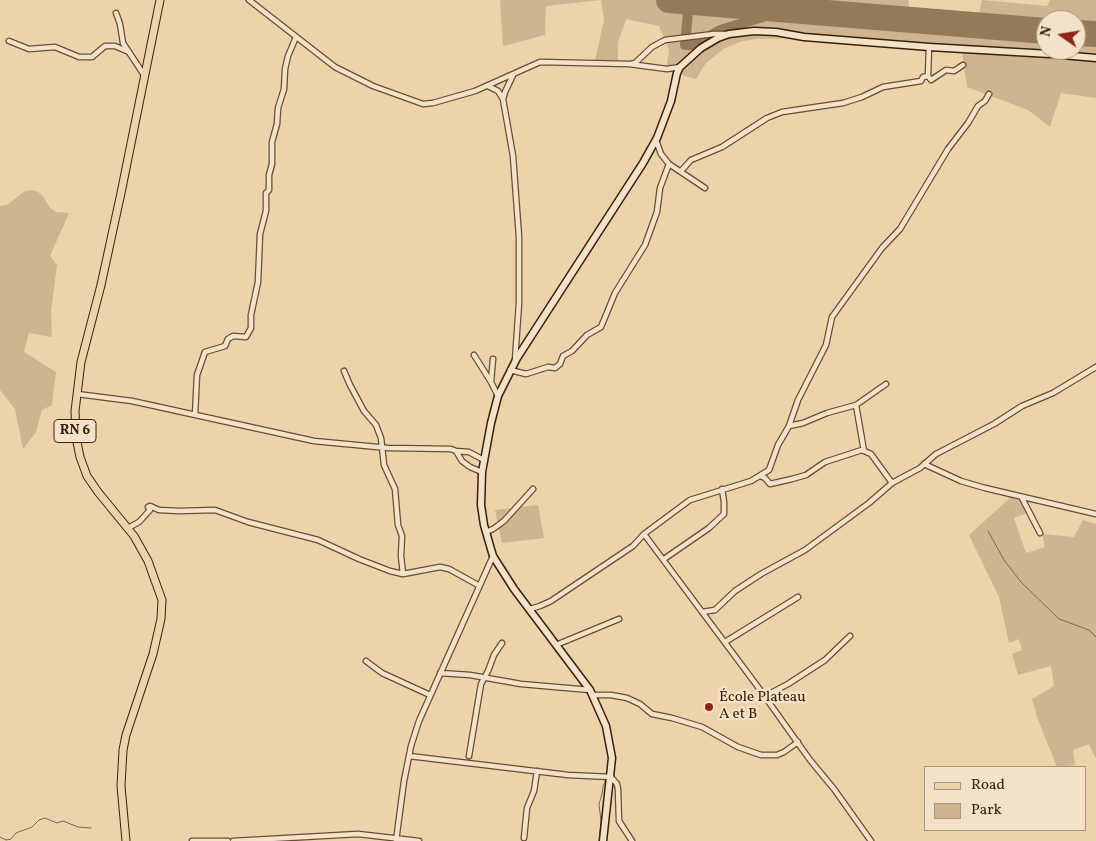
<!DOCTYPE html>
<html>
<head>
<meta charset="utf-8">
<style>
	body { margin:0 }
	#map { position:relative; width:1096px; height:841px; overflow:hidden; background:#ecd3ac; font-family:Vollkorn,serif }
	canvas { display:block }
	.legend { position:absolute; left:924px; top:766px; width:162px; height:65px; box-sizing:border-box; background:#f3e2c9; border:1px solid #a9957b; margin:0; padding:6px 9px; list-style:none; font-size:15px; color:#3a2106 }
	.legend li { display:flex; align-items:center; gap:10px; height:25px }
	.legend b { width:25px; border:1px solid #a9957b }
	.north { position:absolute; left:1036px; top:10px; width:50px; height:50px; box-sizing:border-box; background:#f3e2c9; border:1px solid #a9957b; border-radius:50%; rotate:283deg; font-size:14px; font-weight:700; line-height:20px; text-align:center; color:#3a2106 }
	.north::after { content:''; display:block; margin:auto; width:18px; height:22px; background:#8f2418; clip-path:polygon(50% 0,100% 100%,50% 72%,0 100%) }
</style>
</head>
<body>
<div id="map">
<canvas width="1096" height="841"></canvas>
<ul class="legend">
<li><b style="height:6px;background:#ecd3ac"></b>Road</li>
<li><b style="height:14px;background:#ceb590"></b>Park</li>
</ul>
<div class="north">N</div>
</div>
<script>
const context = document.querySelector('canvas').getContext('2d');
context.lineJoin = 'round';
function fillPath(path, color) { context.fillStyle = color; context.fill(path, 'evenodd'); }
const toPath = rows => new Path2D(rows.map(r => 'M' + r).join(''));
function stroke(path, color, width, dash) { context.strokeStyle = color; context.lineWidth = width; context.lineCap = dash ? 'butt' : 'round'; context.setLineDash(dash || []); context.stroke(path); }
function label(font, color, halo, rows, align = 'center') {
  context.font = font + ' Vollkorn,serif'; context.lineWidth = 4.5; context.setLineDash([]); context.textBaseline = 'middle'; context.strokeStyle = halo; context.fillStyle = color; for (const [text, x, y, turn = 0] of rows) {
    context.save(); context.translate(x, y); context.rotate((+turn || 0) * Math.PI / 180); context.textAlign = isNaN(turn) ? turn : align; if (halo) context.strokeText(text, 0, 0); context.fillText(text, 0, 0); context.restore();
  }
}
const green = toPath([
	[500,0,908,0,910,12,979,14,982,0,1047,6,1050,0,1096,0,1096,98,1061,93,1050,127,1028,110,967,87,962,51,802,38,757,39,743,41,725,48,706,63,696,79,666,71,669,50,659,26,626,19,618,43,618,63,595,60,604,20,601,0,546,6,545,35,503,46],
	[1046,20,1076,20,1076,50,1046,50],
	[31,190,38,192,43,196,50,208,56,212,69,213,50,256,57,265,51,312,52,337,29,333,24,352,56,372,52,405,42,410,36,432,23,449,15,409,0,390,0,206,7,205,25,191],
	[1011,497,1020,499,1027,513,1014,518,1026,553,1045,547,1042,534,1074,537,1083,520,1096,524,1096,759,1089,744,1073,750,1075,765,1057,767,1037,717,1032,699,1054,686,1051,666,1018,675,1012,654,1022,650,1019,639,1009,643,999,597,969,535],
	[538,505,544,538,502,543,495,510]
]);
const stream = toPath([
	[988,531,1004,560,1021,582,1059,619,1089,630,1096,637],
	[0,837,6,840,11,839,16,833,32,827,39,820,45,818,57,823,63,821,78,827,91,828],
	[599,841,601,821,599,804,602,794,603,787,606,779]
]);
const taxiway = toPath([
	[689,2,685,45,693,45,720,30,786,10]
]);
const runway = toPath([
	[669,0,1046,31],
	[1076,33,1096,34]
]);
const minor = toPath([
	[249,0,335,67,373,86,423,104,433,103,475,91,540,62,629,64,667,69,680,67],
	[116,13,120,24,123,43,144,75],
	[9,41,29,49,55,47,79,57,92,57,105,46,115,46,129,52],
	[631,64,635,63,652,47,665,40,714,34,727,34],
	[928,76,929,47],
	[488,86,498,91,503,99,513,156,519,237,519,303,515,360],
	[503,99,505,92,513,75],
	[656,140,661,154,669,164,705,188],
	[681,171,691,160,722,147,767,118,782,112,843,103,862,97,883,87,921,81,923,77,928,76,931,80,946,70,954,71,963,65],
	[474,355,491,382,493,359],
	[510,370,526,374,548,367,555,368,560,364,563,356,572,351,587,335,601,327,615,293,645,245,657,212,660,188,669,164],
	[344,371,350,385,364,411,376,425,381,438,384,465,395,489,398,525,402,536,401,556,403,574],
	[491,382,498,396],
	[77,394,132,401,314,441,388,448,451,449,456,451,462,461,470,467,482,472],
	[856,405,864,451],
	[195,415,197,375,205,352,225,346,228,339,233,336,246,337,251,328,251,315,258,282,260,234,266,211,266,193,269,190,269,175,272,164,272,142,277,124,278,108,284,89,285,69,288,56,296,37],
	[789,426,803,423,827,413,856,405,886,384],
	[456,451,469,452,484,460],
	[924,464,961,481,985,488,1096,514],
	[760,476,765,478,770,484,792,479,806,475,825,462,862,450,871,454,892,483],
	[1022,498,1040,533],
	[128,528,139,522,150,510,148,507,150,506,159,510,179,511,215,510,248,522,318,540,359,559,390,571,403,574,440,567,449,569,478,585],
	[486,532,493,529,504,521,533,489],
	[644,534,758,687,810,760,834,789,871,841],
	[664,559,709,528,724,514,724,502,722,489],
	[530,609,540,606,551,601,633,546,644,534,690,500,751,481,769,470,778,445,789,426,798,400,826,345,832,317,882,248,900,229,948,149,968,123,978,106,985,101,989,94],
	[702,612,715,610,735,591,761,574,805,550,869,503,892,483,920,468,936,454,994,424,1022,406,1053,393,1096,367],
	[725,642,798,597],
	[556,645,619,619],
	[366,661,382,673,430,695],
	[440,673,470,675,521,684,590,690],
	[592,695,611,695,627,698,640,704,652,714,672,718,702,727,738,747,761,755,777,755,784,752,798,742],
	[765,696,788,684,825,660,850,636],
	[409,756,568,775,611,777,617,784,618,789,619,821,632,841],
	[469,756,481,684,488,671,494,655,502,643],
	[524,838,527,808,534,791,537,771],
	[192,841,228,841],
	[233,841,358,834,419,841],
	[396,841,404,781,411,746,419,721,493,556]
]);
const secondary = toPath([
	[603,841,612,758,606,726,590,690,514,589,493,556,484,525,481,505,482,472,491,423,498,396,517,358,643,163,657,138,671,101,677,73,680,67,701,48,718,38,729,34,754,31,776,32,804,37,929,47,1050,54,1096,58]
]);
const primary = toPath([
	[126,841,121,786,123,750,126,735,153,654,161,619,162,600,148,561,134,536,98,492,87,476,80,457,76,437,75,411,81,362,101,285,121,193,160,0]
]);
const markers = [
	[709,707,5,"#8f2418"]
];
const shields = [
	[75,431,42]
];
const shieldNames = [
	["RN 6",75,431]
];
const poiNames = [
	["École Plateau",719,698],
	["A et B",719,715]
];
fillPath(green, '#ceb590');
stroke(stream, '#806748', 1);
stroke(taxiway, '#937a59', 10);
stroke(runway, '#937a59', 26);
stroke(minor, '#664e30', 7);
stroke(secondary, '#3a2106', 9);
stroke(primary, '#3a2106', 9);
stroke(minor, '#f3e2c9', 4.5);
stroke(secondary, '#f3e2c9', 6);
stroke(primary, '#ecd3ac', 7);
for (const [x, y, r, color] of markers) { const dot = new Path2D(); dot.arc(x, y, r, 0, 2 * Math.PI); context.fillStyle = color; context.fill(dot); stroke(dot, '#f3e2c9', 2); }
for (const [x, y, w] of shields) { const box = new Path2D(); box.roundRect(x - w / 2, y - 11.5, w, 23, 4); context.fillStyle = '#f3e2c9'; context.fill(box); stroke(box, '#3a2106', 1); }
label('bold 14px', '#3a2106', null, shieldNames);
label('15px', '#3a2106', '#f3e2c9', poiNames, 'left');
</script>
</body>
</html>
